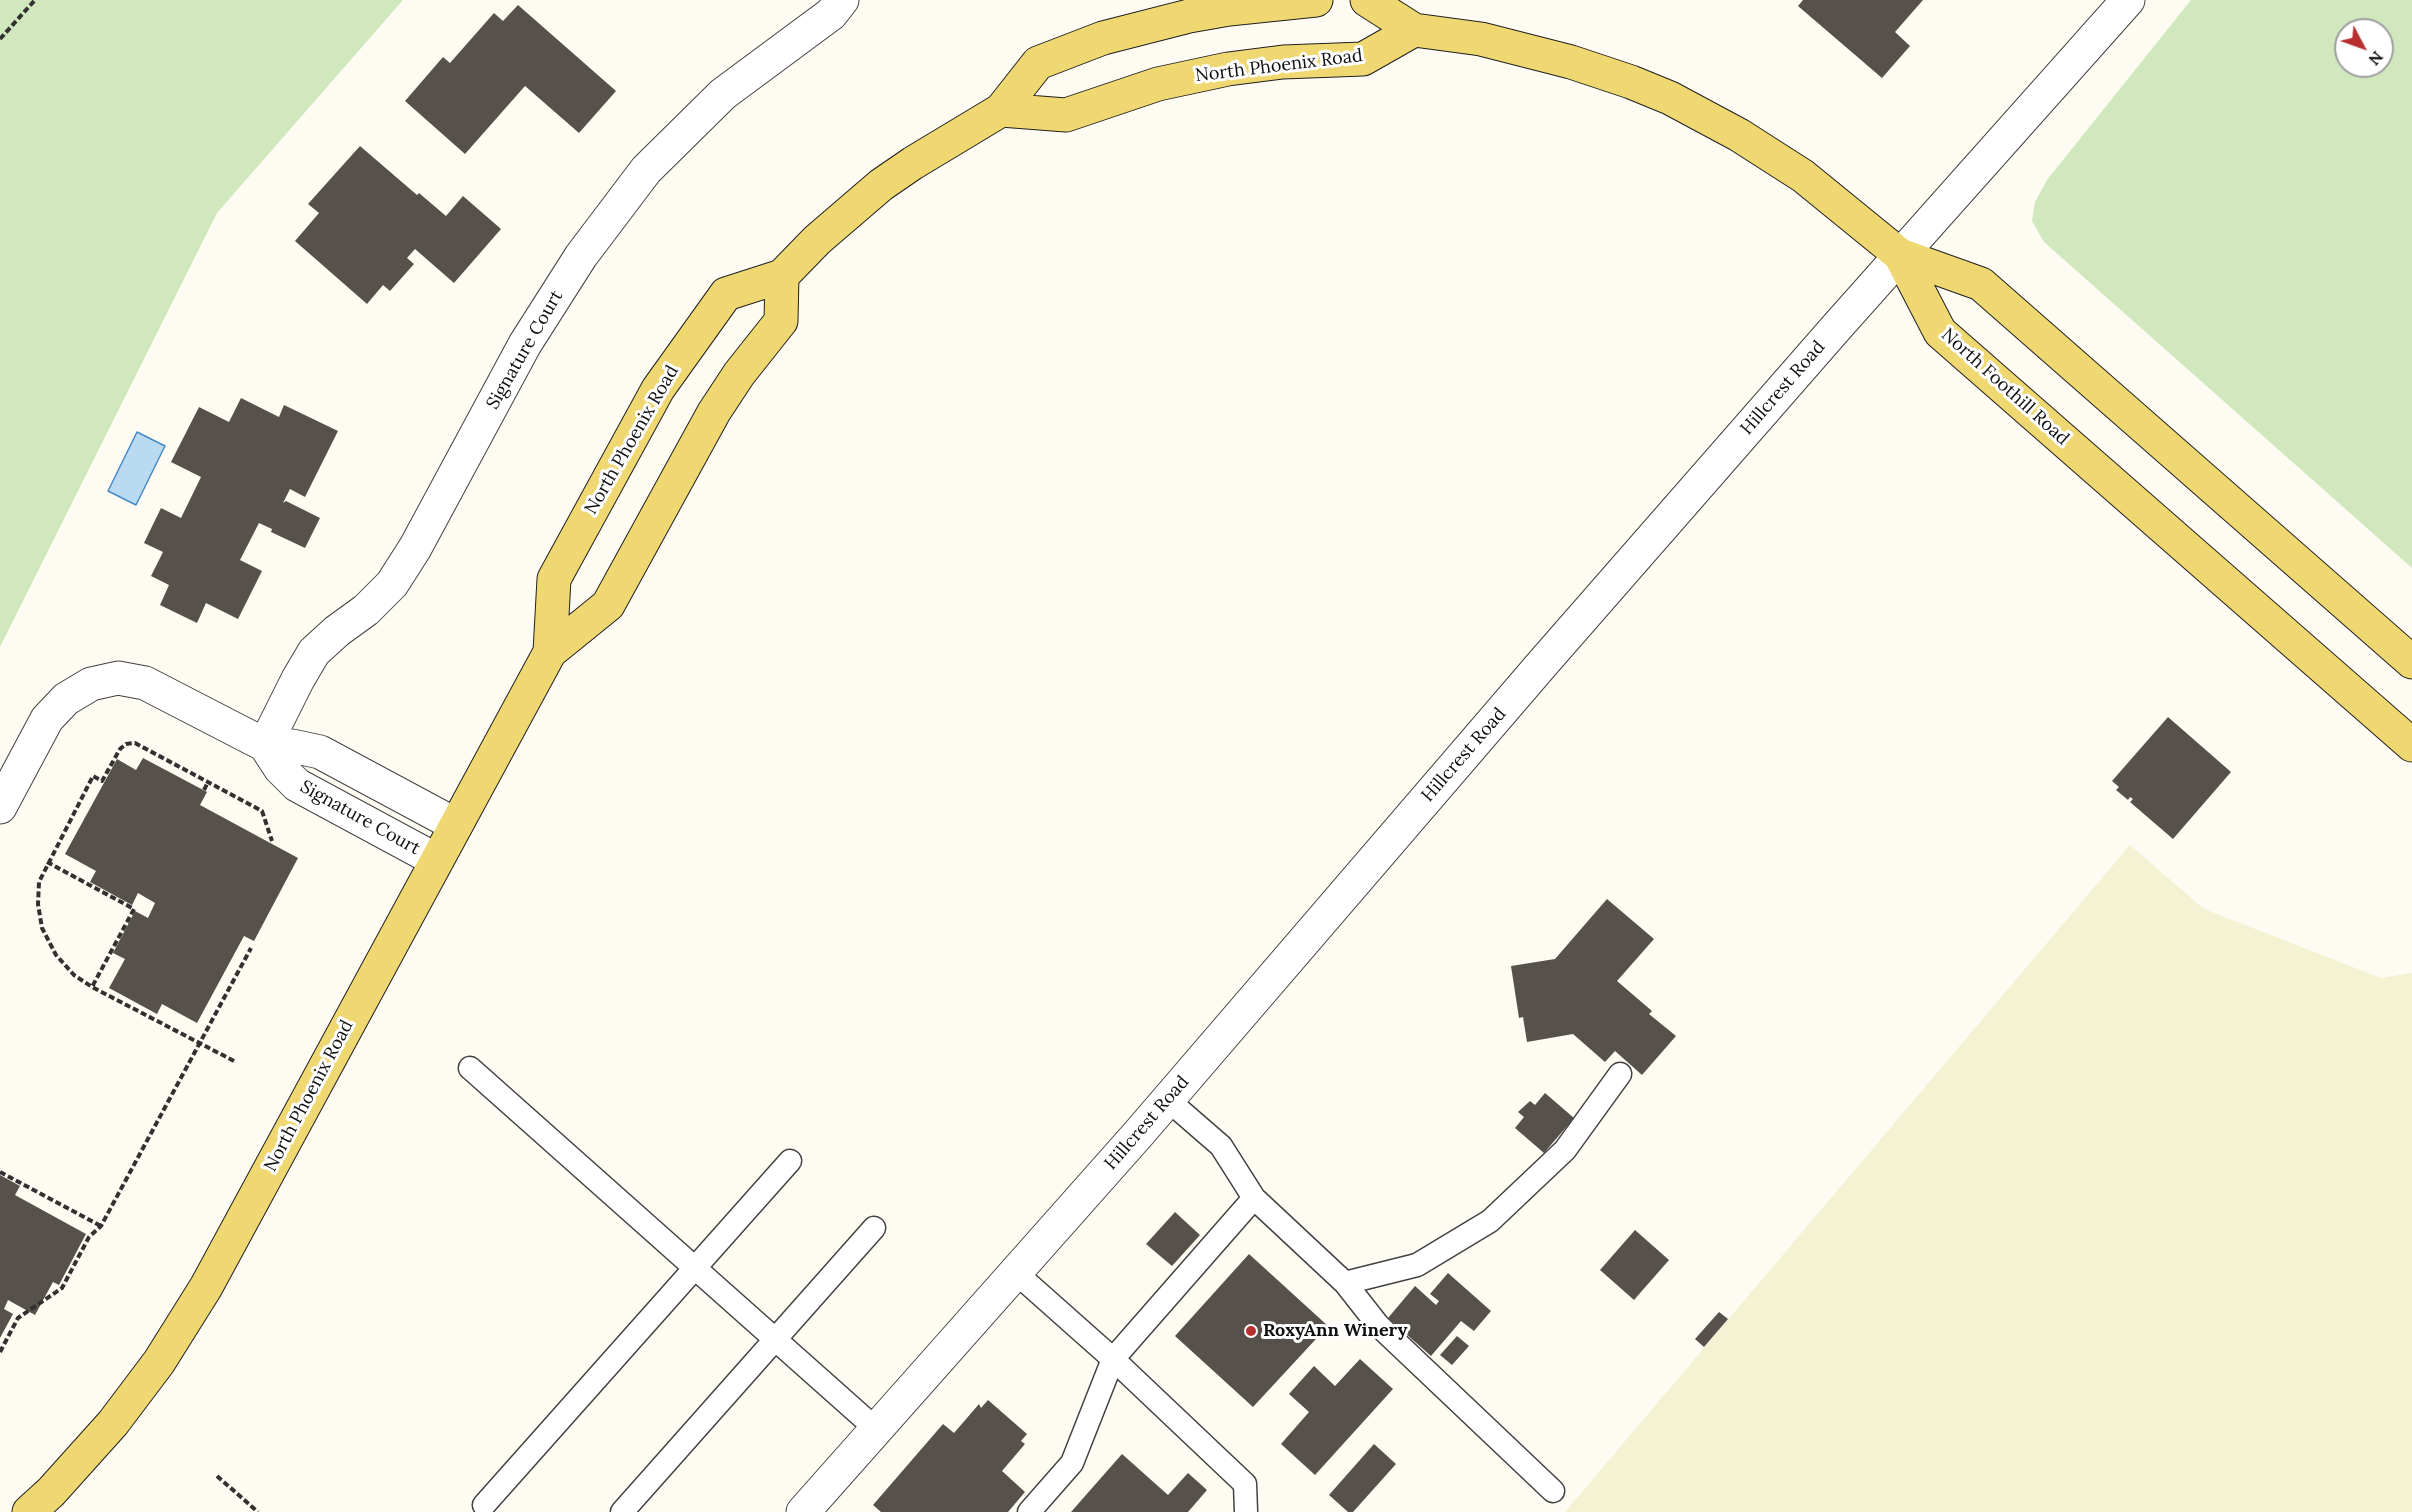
<!DOCTYPE html>
<html>
<head>
<meta charset="utf-8">
<style>
	body { margin:0 }
	#map { position:relative; width:2412px; height:1512px; overflow:hidden; background:#fefcf2; font-family:Lora,serif }
	canvas { display:block }
	.north { position:absolute; left:2334px; top:18px; width:60px; height:60px; box-sizing:border-box; background:#fff; border:2px solid #9f9f9f; border-radius:50%; rotate:131deg; font-size:16px; font-weight:700; line-height:24px; text-align:center; color:#0f0f0f }
	.north::after { content:''; display:block; margin:auto; width:21px; height:27px; background:#b73030; clip-path:polygon(50% 0,100% 100%,50% 72%,0 100%) }
</style>
</head>
<body>
<div id="map">
<canvas width="2412" height="1512"></canvas>
<div class="north">N</div>
</div>
<script>
const context = document.querySelector('canvas').getContext('2d');
context.lineJoin = 'round';
function fillPath(path, color) { context.fillStyle = color; context.fill(path, 'evenodd'); }
const toPath = rows => new Path2D(rows.map(r => 'M' + r).join(''));
function stroke(path, color, width, dash) { context.strokeStyle = color; context.lineWidth = width; context.lineCap = dash ? 'butt' : 'round'; context.setLineDash(dash || []); context.stroke(path); }
function label(font, color, halo, rows, align = 'center') {
  context.font = font + ' Lora,serif'; context.lineWidth = 6; context.setLineDash([]); context.textBaseline = 'middle'; context.strokeStyle = halo; context.fillStyle = color; for (const [text, x, y, turn = 0] of rows) {
    context.save(); context.translate(x, y); context.rotate((+turn || 0) * Math.PI / 180); context.textAlign = isNaN(turn) ? turn : align; if (halo) context.strokeText(text, 0, 0); context.fillText(text, 0, 0); context.restore();
  }
}
const farmland = toPath([
	[2130,845,2204,909,2381,978,2412,973,2412,1512,1565,1512]
]);
const green = toPath([
	[0,0,403,0,217,213,0,647],
	[2191,0,2412,0,2412,568,2044,242,2032,221,2035,202,2047,180],
	[2346,30,2382,30,2382,66,2346,66]
]);
const water = toPath([
	[137,432,165,446,136,505,108,491,137,432]
]);
const building = toPath([
	[1803,0,1923,0,1895,32,1910,46,1882,78,1798,6],
	[518,5,616,91,579,133,525,86,465,154,405,101,443,57,450,63,494,13,503,21],
	[360,146,417,195,419,193,446,216,463,196,501,229,454,283,415,249,407,258,414,264,390,291,383,285,367,304,295,241,319,213,308,204],
	[241,398,279,417,284,405,338,431,305,497,290,489,283,503,286,501,320,518,305,548,271,532,272,529,259,523,240,560,262,571,238,619,206,603,197,623,160,605,169,585,151,576,163,552,144,543,161,508,181,518,201,477,171,462,199,407,229,422],
	[2168,717,2231,772,2173,839,2130,802,2133,799,2130,797,2128,800,2116,790,2119,787,2112,781],
	[143,758,207,792,200,805,298,858,254,941,244,936,197,1023,162,1004,157,1014,109,988,125,959,113,953,135,911,148,918,155,903,138,893,132,905,90,882,96,871,65,854,117,759,136,770],
	[1607,899,1654,939,1617,981,1652,1011,1649,1014,1676,1036,1642,1075,1615,1051,1605,1062,1573,1034,1527,1042,1523,1017,1519,1018,1511,966,1555,959],
	[1545,1093,1574,1118,1544,1153,1515,1128,1524,1117,1518,1112,1530,1101,1535,1105],
	[0,1175,20,1186,15,1195,86,1234,59,1285,53,1282,35,1315,8,1300,4,1309,13,1314,0,1338],
	[1175,1212,1200,1235,1172,1266,1146,1244],
	[1635,1230,1669,1260,1634,1300,1600,1270],
	[1249,1254,1328,1326,1253,1407,1175,1336],
	[1448,1273,1491,1311,1474,1331,1461,1321,1431,1356,1388,1318,1415,1286,1436,1305,1439,1301,1430,1294],
	[1719,1312,1728,1319,1704,1347,1695,1339],
	[1457,1336,1469,1346,1452,1365,1440,1355],
	[1360,1359,1393,1389,1315,1475,1281,1444,1309,1412,1289,1394,1314,1366,1335,1386],
	[988,1400,1027,1434,1021,1441,1025,1444,1002,1471,1025,1492,1008,1512,881,1512,873,1505,943,1424,954,1433,979,1404,981,1408],
	[1374,1444,1396,1464,1353,1512,1348,1512,1329,1495],
	[1122,1454,1168,1495,1188,1473,1207,1490,1188,1512,1071,1512]
]);
const path = toPath([
	[0,39,35,0],
	[204,790,208,782],
	[47,862,134,909,92,987],
	[234,1061,92,987,74,975,56,955,42,928,38,904,39,882,93,776,102,781,120,749,126,744,135,743,262,811,272,841],
	[0,1172,101,1226],
	[0,1352,18,1318,62,1288,89,1237,101,1226,251,948],
	[217,1476,258,1512]
]);
const service = toPath([
	[470,1068,876,1429],
	[1168,1100,1221,1146,1254,1198],
	[1015,1272,1113,1359,1245,1484,1246,1512],
	[1345,1283,1378,1325,1553,1491],
	[484,1505,790,1161],
	[622,1512,874,1228],
	[1029,1512,1072,1463,1113,1359,1254,1198,1345,1283,1417,1265,1490,1221,1565,1150,1620,1074]
]);
const minor = toPath([
	[265,745,298,679,314,652,337,631,366,610,392,584,415,548,525,344,581,256,646,170,723,94,831,14,842,0],
	[265,745,280,768,297,785,436,860],
	[0,807,47,719,66,699,91,684,118,678,145,683,265,745,292,746,320,752,456,825]
]);
const tertiary = toPath([
	[803,1512,1140,1132,1543,663,1835,329,2128,0]
]);
const primary = toPath([
	[1367,0,1414,30,1481,39,1571,62,1631,82,1670,98,1739,135,1803,176,1900,255,1981,284,2412,662],
	[1001,110,1066,115,1158,84,1228,69,1283,62,1363,59,1414,30],
	[1900,255,1940,332,2412,745],
	[550,652,554,579,658,389,726,294,782,276,817,240,881,185,913,163,1001,110,1038,63,1103,38,1189,16,1229,9,1316,0],
	[29,1512,51,1492,113,1423,159,1362,206,1287,550,652,608,605,714,412,739,374,781,321,782,276]
]);
const markers = [
	[1251,1331,6,"#b73030"]
];
const streetNames = [
	["North Phoenix Road",1279,66,-7],
	["Signature Court",525,350,-60],
	["North Foothill Road",2005,387,42],
	["Hillcrest Road",1783,388,-49],
	["North Phoenix Road",632,440,-60],
	["Hillcrest Road",1464,755,-49],
	["Signature Court",360,818,29],
	["North Phoenix Road",309,1096,-62],
	["Hillcrest Road",1147,1123,-49]
];
const poiNames = [
	["RoxyAnn Winery",1263,1331]
];
fillPath(farmland, '#f3f2d3');
fillPath(green, '#d1e7bd');
fillPath(water, '#badaf2');
stroke(water, '#468bc5', 1.5);
fillPath(building, '#57514c');
stroke(service, '#424242', 25);
stroke(minor, '#424242', 35);
stroke(tertiary, '#424242', 35);
stroke(primary, '#202020', 35);
stroke(path, '#313131', 4, [6, 3]);
stroke(service, '#fff', 22);
stroke(minor, '#fff', 33);
stroke(tertiary, '#fff', 33);
stroke(primary, '#efd771', 33);
for (const [x, y, r, color] of markers) { const dot = new Path2D(); dot.arc(x, y, r, 0, 2 * Math.PI); context.fillStyle = color; context.fill(dot); stroke(dot, '#fff', 2); }
label('18px', '#0f0f0f', '#fff', streetNames);
label('bold 18px', '#0f0f0f', '#fff', poiNames, 'left');
</script>
</body>
</html>
